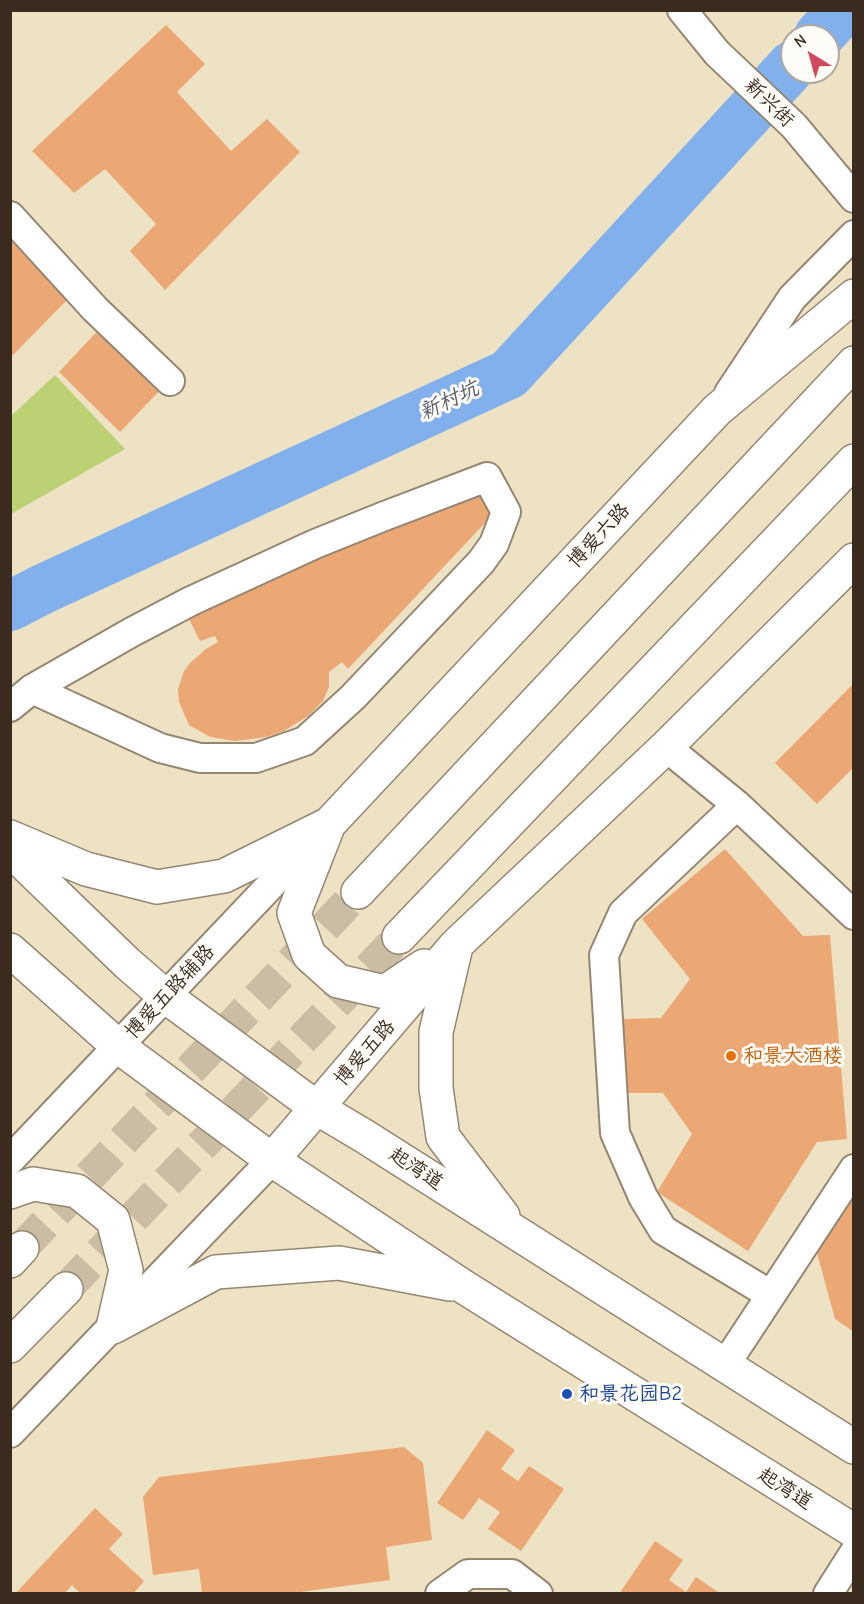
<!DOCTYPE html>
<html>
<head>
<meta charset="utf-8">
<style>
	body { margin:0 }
	#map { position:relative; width:864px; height:1604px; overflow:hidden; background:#eee2c4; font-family:"Comic Neue",sans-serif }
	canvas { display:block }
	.frame { position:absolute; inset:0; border:12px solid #3b2a1e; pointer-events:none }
	.north { position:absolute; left:780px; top:24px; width:60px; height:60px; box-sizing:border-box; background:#fdfcf7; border:2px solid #afa8a0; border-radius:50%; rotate:323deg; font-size:16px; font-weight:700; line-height:24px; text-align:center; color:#3b2a1e }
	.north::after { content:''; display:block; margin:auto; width:21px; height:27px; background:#d1495b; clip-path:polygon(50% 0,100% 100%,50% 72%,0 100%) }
</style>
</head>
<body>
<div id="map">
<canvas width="864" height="1604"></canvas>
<div class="frame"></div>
<div class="north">N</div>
</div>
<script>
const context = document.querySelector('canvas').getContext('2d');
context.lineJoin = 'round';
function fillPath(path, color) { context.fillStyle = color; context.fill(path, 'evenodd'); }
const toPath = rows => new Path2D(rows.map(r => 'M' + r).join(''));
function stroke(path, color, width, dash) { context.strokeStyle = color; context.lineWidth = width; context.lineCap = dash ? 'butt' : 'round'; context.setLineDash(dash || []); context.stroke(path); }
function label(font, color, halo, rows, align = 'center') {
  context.font = font + ' "Comic Neue","LXGW WenKai TC",sans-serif'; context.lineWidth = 6; context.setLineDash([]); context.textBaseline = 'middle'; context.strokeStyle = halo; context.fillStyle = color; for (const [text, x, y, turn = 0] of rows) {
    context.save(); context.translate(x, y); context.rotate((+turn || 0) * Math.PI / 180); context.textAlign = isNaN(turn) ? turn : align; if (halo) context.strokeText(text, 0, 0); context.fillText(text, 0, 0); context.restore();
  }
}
const green = toPath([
	[55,375,125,449,11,514,11,416]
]);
const river = toPath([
	[819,36,843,10],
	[10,606,43,589,509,374,792,66]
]);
const building = toPath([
	[166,25,205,64,177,92,231,151,267,119,300,152,165,290,130,251,156,224,105,169,74,193,32,151],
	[10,240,67,300,10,358],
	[103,325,164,386,120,432,59,372],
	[484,485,497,510,348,669,342,662,329,672,329,687,323,701,308,716,284,731,267,737,235,741,210,737,189,725,179,702,178,689,184,671,190,663,206,649,218,642,215,636,200,641,186,613],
	[854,683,854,767,817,804,775,763],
	[725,849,803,936,830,935,847,1139,817,1142,748,1251,657,1192,692,1134,663,1093,623,1093,622,1019,661,1018,690,979,642,919],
	[854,1198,854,1332,835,1319,817,1253],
	[487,1430,515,1450,501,1469,518,1481,529,1466,564,1489,521,1551,488,1529,500,1512,479,1498,463,1520,437,1503],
	[404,1447,423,1463,432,1540,386,1547,390,1580,285,1594,202,1594,199,1569,153,1575,143,1497,159,1477],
	[95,1508,123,1534,109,1549,144,1581,133,1594,81,1594,72,1585,64,1594,15,1594],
	[655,1541,683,1560,669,1580,686,1592,696,1577,721,1594,619,1594]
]);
const highwayTunnel = toPath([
	[22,1248,358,892],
	[66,1289,399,937]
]);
const minor = toPath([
	[682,10,717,53,794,126,854,198],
	[10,216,95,309,170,381],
	[729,393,792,298,854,235],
	[10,707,32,689,132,632,191,601,315,544,382,517,487,477,506,512,494,544,481,562,353,697,305,741,256,758,200,758,160,748,32,689],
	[666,747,737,805,854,915],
	[737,805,623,913,604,955,615,1133,643,1197,663,1230,771,1295],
	[10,1160,323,830],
	[725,1365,854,1169],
	[10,1433,272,1160],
	[440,1594,468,1574,512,1574,538,1594],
	[828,1594,854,1553]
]);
const major = toPath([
	[329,824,294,913,309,955,338,981,385,992,424,966],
	[10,837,86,869,157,887,224,876,329,824,717,410,854,296],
	[10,850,127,963,165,996,317,1108,364,1136,854,1447],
	[10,950,119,1047,272,1160,464,1287,854,1531],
	[455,951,436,1032,436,1088,443,1137,503,1216],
	[272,1160,456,945,666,747,854,560],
	[10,1192,33,1184,77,1191,113,1220,126,1270,113,1327],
	[113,1327,216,1272,339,1263,450,1284]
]);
const highway = toPath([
	[358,892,854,363],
	[399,937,854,461],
	[10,1261,22,1248],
	[10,1346,66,1289]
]);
const markers = [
	[731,1056,6,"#e8710a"],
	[567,1394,6,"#1a4fb4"]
];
const streetNames = [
	["新兴街",769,103,44],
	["博爱六路",599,536,-47],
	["博爱五路辅路",170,992,-47],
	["博爱五路",365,1053,-49],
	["起湾道",416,1169,33],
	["起湾道",785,1489,32]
];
const foodNames = [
	["和景大酒楼",743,1056]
];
const transitNames = [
	["和景花园B2",579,1394]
];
const waterNames = [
	["新村坑",449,401,-25]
];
fillPath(green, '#bcd074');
stroke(river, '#81b0ec', 50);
fillPath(building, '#eba774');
stroke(highwayTunnel, '#cabda3', 33, [33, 16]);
stroke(minor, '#948671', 32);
stroke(major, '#948671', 36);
stroke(highway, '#948671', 36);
stroke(minor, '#fff', 28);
stroke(major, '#fff', 33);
stroke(highway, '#fff', 33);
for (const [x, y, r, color] of markers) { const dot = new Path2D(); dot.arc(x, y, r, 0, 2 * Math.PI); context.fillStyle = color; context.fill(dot); stroke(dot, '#fdfcf7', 2); }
label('20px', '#3b2a1e', '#fdfcf7', streetNames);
label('20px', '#c56008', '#fdfcf7', foodNames, 'left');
label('20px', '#164399', '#fdfcf7', transitNames, 'left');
label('italic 21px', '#545966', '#fdfcf7', waterNames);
</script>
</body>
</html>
